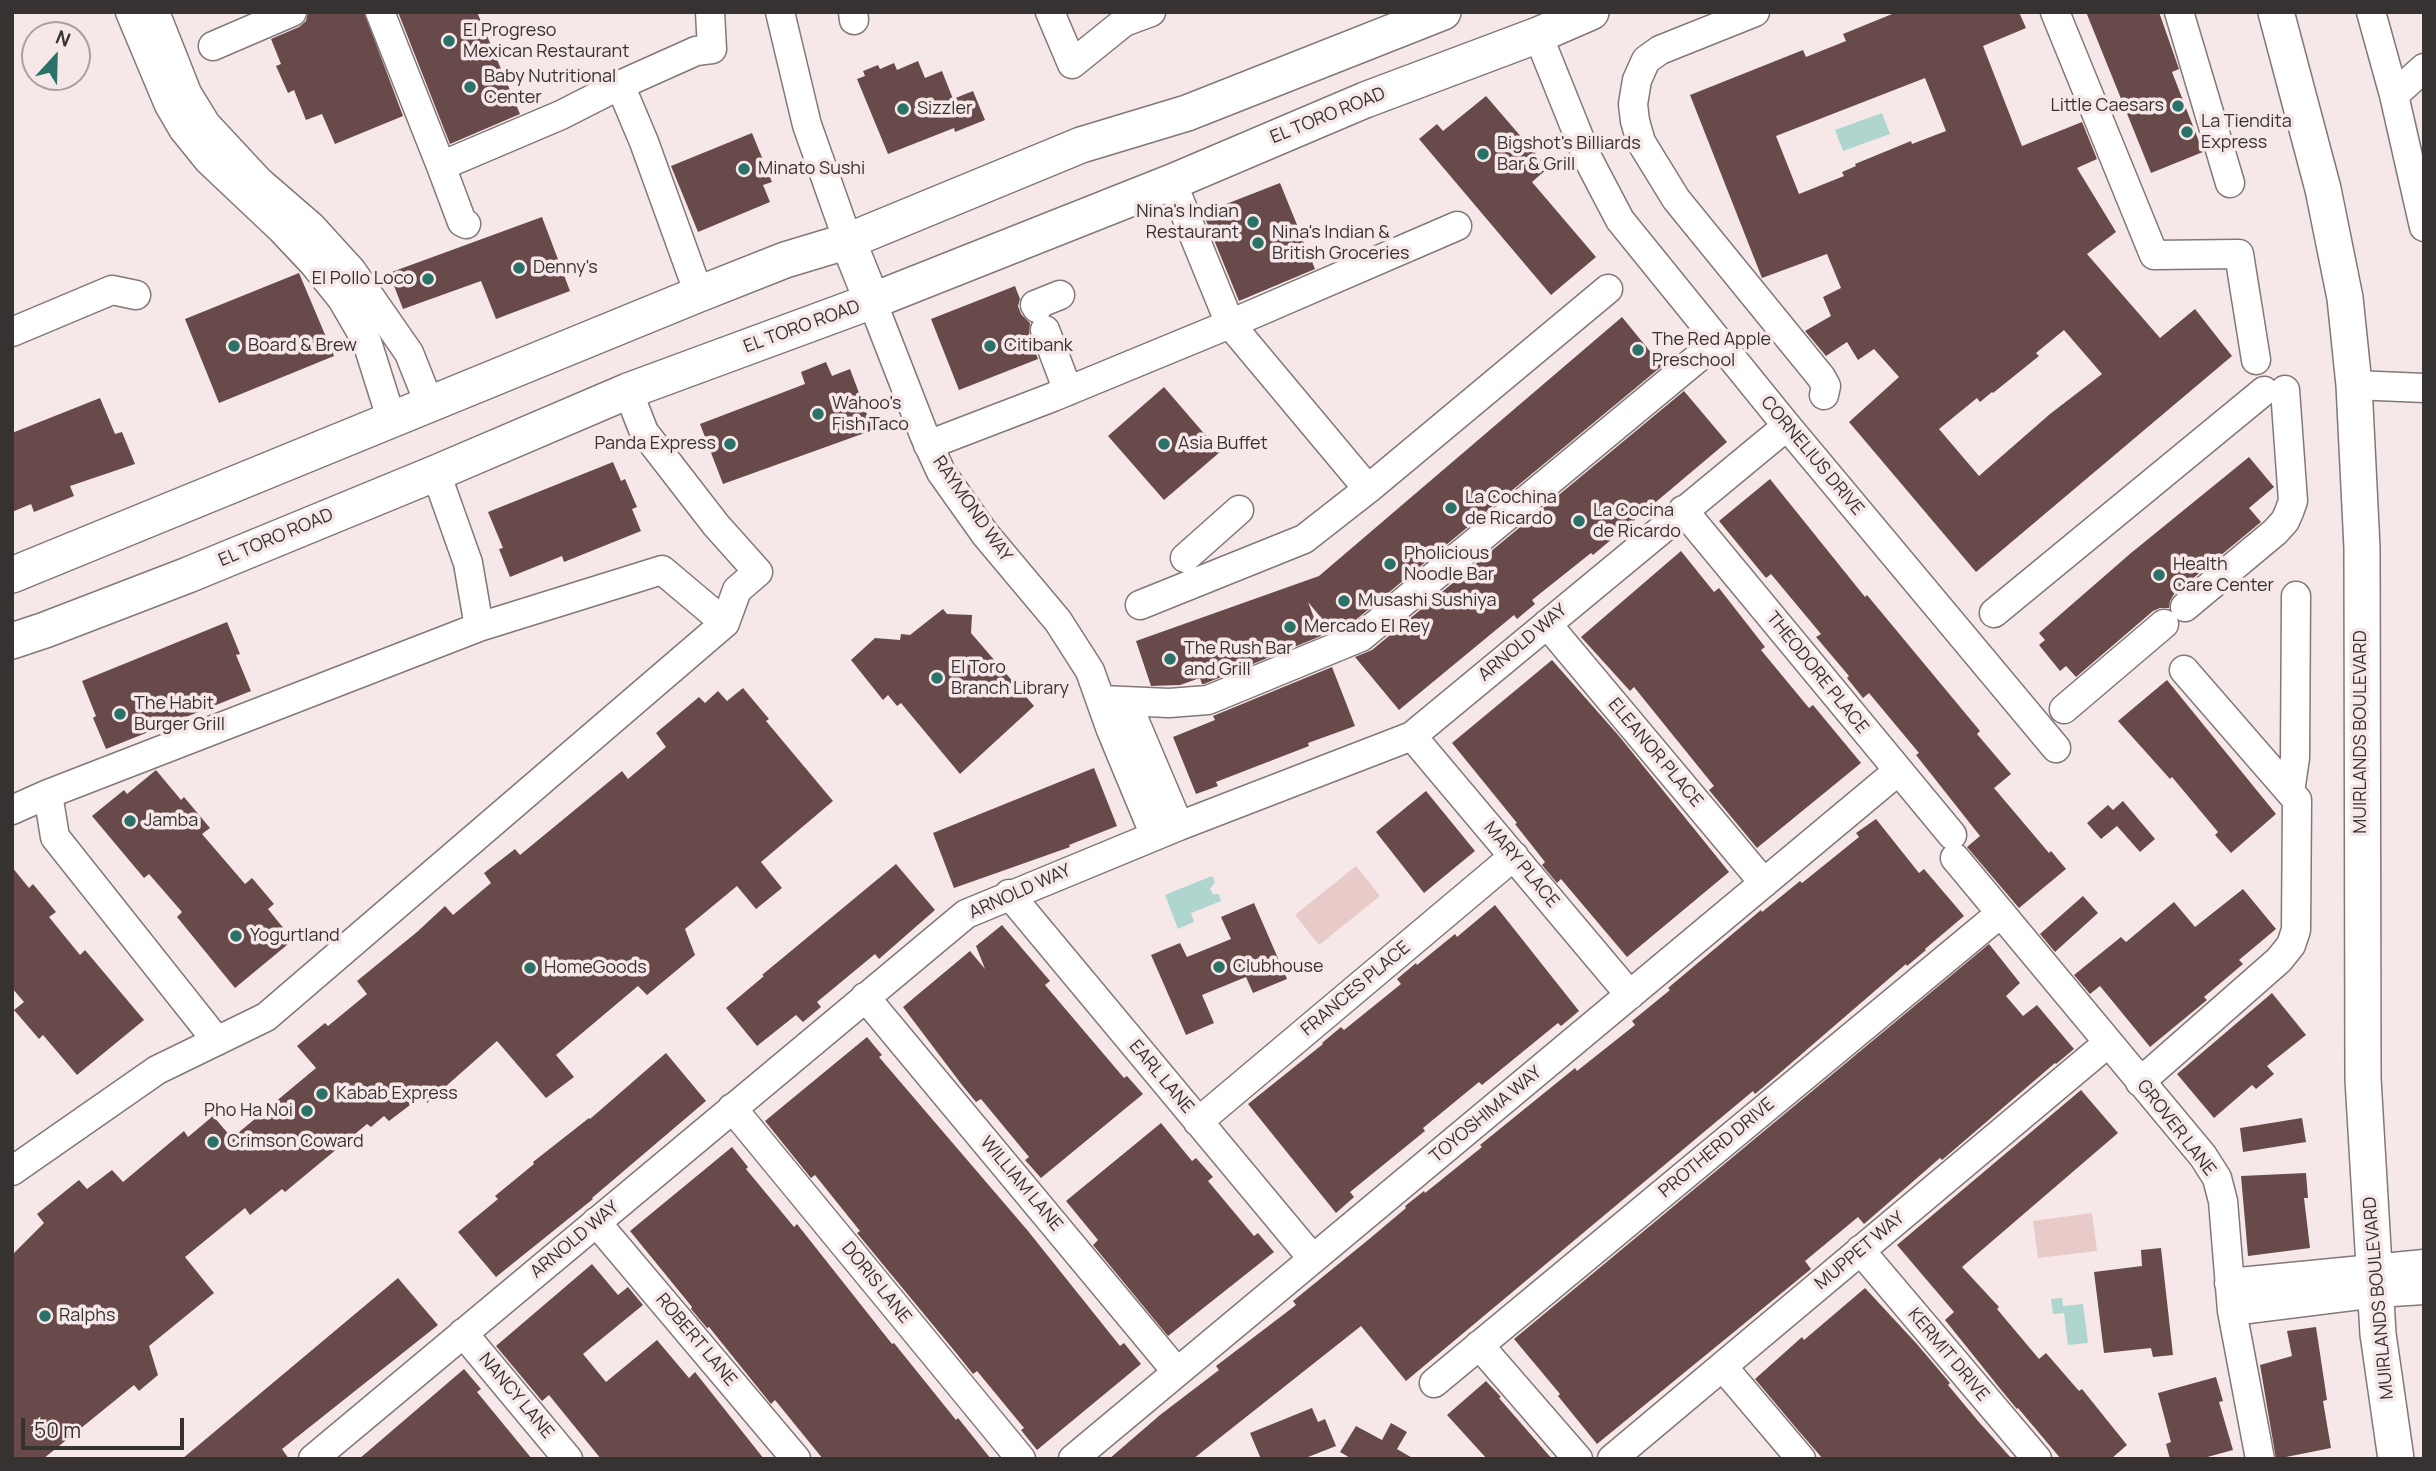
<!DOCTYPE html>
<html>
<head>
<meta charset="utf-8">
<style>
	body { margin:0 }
	#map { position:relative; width:2436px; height:1471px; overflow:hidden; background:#f6e8e8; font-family:Manrope,sans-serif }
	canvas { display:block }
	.frame { position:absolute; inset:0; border:14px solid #373232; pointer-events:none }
	.north { position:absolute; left:21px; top:21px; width:70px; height:70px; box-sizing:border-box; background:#f6e8e8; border:2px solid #aa9f9f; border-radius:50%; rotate:22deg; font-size:19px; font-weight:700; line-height:28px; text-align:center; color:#373232 }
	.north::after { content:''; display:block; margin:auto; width:24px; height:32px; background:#2a7168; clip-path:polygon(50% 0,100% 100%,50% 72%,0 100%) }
	.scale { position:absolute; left:21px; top:1418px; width:163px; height:32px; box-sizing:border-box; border:4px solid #373232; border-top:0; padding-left:9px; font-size:21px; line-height:24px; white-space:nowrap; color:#373232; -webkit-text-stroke:5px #f6e8e8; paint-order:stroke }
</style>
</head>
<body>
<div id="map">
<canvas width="2436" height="1471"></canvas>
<div class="frame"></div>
<div class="north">N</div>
<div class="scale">50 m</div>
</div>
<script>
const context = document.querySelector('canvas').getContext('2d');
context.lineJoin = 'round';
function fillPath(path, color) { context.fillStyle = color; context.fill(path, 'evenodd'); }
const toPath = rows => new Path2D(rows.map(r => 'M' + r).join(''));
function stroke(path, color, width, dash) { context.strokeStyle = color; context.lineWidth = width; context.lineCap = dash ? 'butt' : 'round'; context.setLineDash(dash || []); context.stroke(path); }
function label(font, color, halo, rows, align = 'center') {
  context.font = font + ' Manrope,sans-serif'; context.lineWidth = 7; context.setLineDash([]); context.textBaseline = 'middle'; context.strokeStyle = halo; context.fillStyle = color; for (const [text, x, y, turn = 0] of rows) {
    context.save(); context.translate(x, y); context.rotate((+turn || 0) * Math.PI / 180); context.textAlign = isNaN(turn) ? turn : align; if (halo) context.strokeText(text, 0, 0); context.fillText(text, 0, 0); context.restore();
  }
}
const green = toPath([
	[1356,866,1380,896,1319,945,1295,915],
	[2092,1213,2097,1251,2038,1258,2033,1221]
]);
const water = toPath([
	[1882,113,1890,134,1843,151,1835,130],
	[1212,876,1215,882,1210,889,1213,894,1219,894,1221,901,1191,913,1194,922,1178,929,1165,895],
	[2062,1298,2063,1306,2083,1304,2088,1343,2068,1345,2064,1313,2053,1314,2051,1299]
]);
const building = toPath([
	[308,12,364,12,403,116,335,144,322,114,306,120,294,90,288,93,276,66,281,64,271,39,299,27,306,21],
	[398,12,477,12,520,114,450,144],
	[1897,12,2019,12,2026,28,1983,46,2022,146,2082,122,2097,159,2077,168,2116,232,2087,254,2160,338,2195,309,2232,356,1976,572,1849,422,1899,377,1874,349,1858,360,1847,342,1826,356,1805,331,1831,316,1823,297,1841,288,1827,254,1762,278,1690,95,1803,50,1806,57,1846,41,1843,34],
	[1925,78,1946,131,1912,144,1911,141,1855,164,1856,166,1842,172,1844,176,1799,194,1776,136],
	[2064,330,2102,374,2050,414,1979,476,1939,429,1977,398,1980,402,1992,392,1993,393,2039,356,2036,353],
	[2086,12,2159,12,2179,69,2172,72,2203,152,2151,173],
	[918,61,925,78,942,71,953,99,973,91,985,120,955,132,954,128,888,154,857,79,865,76,863,71,878,65,880,69,894,63,897,70],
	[1486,96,1548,168,1532,182,1596,257,1551,295,1419,139,1437,124,1443,131],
	[752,133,772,182,763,185,770,202,698,232,671,166],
	[1280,183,1315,269,1239,301,1203,213],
	[542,217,570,291,496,319,481,281,403,309,389,273],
	[299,273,334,356,219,403,185,319],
	[1015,286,1020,299,1018,306,1021,314,1030,323,1029,335,1038,359,959,390,931,319],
	[1622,317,1662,366,1352,623,1332,631,1308,602,1321,636,1204,684,1202,684,1200,678,1180,685,1151,686,1136,641,1319,576],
	[826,362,832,376,850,369,873,430,723,484,700,424,805,384,801,372],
	[1164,387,1220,452,1164,500,1108,436],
	[1684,391,1727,442,1593,555,1591,553,1532,600,1535,604,1517,619,1514,615,1399,710,1355,657,1372,650],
	[100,398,115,434,122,432,135,464,70,486,74,496,34,512,31,504,12,512,12,433],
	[2249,457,2274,487,2249,508,2261,522,2174,594,2170,601,2169,608,2160,608,2153,611,2076,677,2066,666,2060,671,2039,645,2045,640,2039,633,2131,553],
	[613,462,621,481,625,479,637,507,632,509,641,531,564,562,562,556,510,577,499,549,503,548,488,512],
	[1770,479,1865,597,1867,595,1980,731,1977,734,2011,774,1994,788,2049,853,2051,851,2066,869,2019,908,1967,847,1980,836,1916,755,1919,753,1869,693,1863,698,1847,678,1849,676,1816,637,1821,634,1771,574,1766,578,1719,521],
	[1681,551,1714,592,1719,588,1765,647,1761,650,1809,708,1813,705,1861,763,1757,848,1709,790,1714,786,1634,687,1630,691,1581,637],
	[943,609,947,614,972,615,971,633,1034,706,960,774,901,703,897,706,888,695,883,700,851,660,875,638,900,640,901,634,910,635],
	[227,622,240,654,236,655,251,691,106,749,93,718,96,716,82,681],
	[1552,660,1619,736,1729,872,1627,957,1561,879,1557,883,1542,865,1545,862,1515,824,1517,823,1452,743],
	[1332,667,1355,726,1308,743,1309,746,1216,782,1218,786,1196,794,1173,737,1215,720,1213,716],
	[2167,680,2276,814,2231,853,2215,835,2218,832,2172,777,2170,779,2118,721],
	[743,688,769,719,766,721,833,801,761,862,782,888,756,909,737,886,685,929,695,955,647,995,638,986,556,1055,574,1077,546,1098,497,1041,427,1103,422,1096,389,1121,384,1116,371,1127,367,1124,285,1192,282,1189,250,1215,245,1208,185,1257,214,1293,149,1346,158,1375,139,1391,134,1385,43,1459,12,1459,12,1255,44,1223,37,1214,79,1180,87,1189,112,1170,123,1182,184,1131,188,1137,213,1116,232,1138,316,1068,297,1046,325,1023,328,1026,367,994,357,981,417,932,445,906,453,915,491,883,484,873,515,849,520,855,622,771,628,779,666,747,656,733,699,697,705,703,718,691,727,701],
	[1094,768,1117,826,1069,845,1070,847,954,888,933,833],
	[156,770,181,800,184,797,210,828,202,834,245,884,252,878,274,904,268,909,293,940,235,988,177,917,182,912,149,874,144,878,92,816,124,790,127,794],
	[1426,791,1475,851,1424,893,1376,832],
	[2123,801,2155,839,2140,852,2117,826,2101,839,2087,823,2108,805,2113,810],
	[1876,819,1919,873,1924,869,1964,916,1925,949,1926,950,1907,966,1906,964,1774,1078,1755,1094,1753,1091,1406,1381,1361,1326,1193,1459,1109,1459,1160,1415,1219,1370,1216,1366,1296,1305,1293,1301,1368,1240,1406,1208,1405,1206,1424,1191,1425,1193,1482,1147,1480,1145,1575,1068,1577,1071,1635,1025,1632,1021,1670,990,1668,988,1761,910,1762,912,1800,881,1802,883,1859,837,1856,833],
	[896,864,935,910,879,959,875,954,817,1002,821,1007,803,1022,796,1015,757,1046,726,1008,764,976,762,975],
	[12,867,29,888,33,884,56,912,49,917,80,955,85,950,144,1020,77,1075,43,1035,39,1039,14,1010,24,1002,12,988],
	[2243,889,2276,929,2239,960,2243,964,2204,997,2207,1000,2150,1047,2100,986,2090,994,2074,975,2121,937,2126,942,2174,902,2195,927],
	[2083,896,2098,913,2055,952,2040,934],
	[1254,903,1287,979,1253,993,1246,977,1202,995,1214,1023,1186,1035,1151,955,1180,943,1187,957,1231,939,1221,917],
	[1495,905,1579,1011,1561,1026,1558,1023,1482,1085,1479,1082,1423,1128,1425,1131,1350,1192,1354,1197,1336,1213,1248,1104,1323,1044,1322,1043,1341,1027,1344,1030,1401,984,1397,979,1416,963,1417,965,1455,934,1457,937],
	[1002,925,1050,981,1045,985,1124,1078,1127,1076,1143,1094,1041,1178,1025,1160,1029,1157,981,1099,976,1102,962,1085,903,1007,970,951,985,969,976,946],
	[1989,944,2020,983,2006,996,2023,1016,2037,1005,2074,1049,2056,1064,2055,1063,1942,1160,1940,1158,1864,1224,1858,1217,1805,1261,1811,1269,1597,1444,1558,1396,1560,1394,1514,1339],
	[2272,993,2306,1035,2267,1066,2274,1074,2256,1089,2252,1085,2214,1118,2177,1074],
	[867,1037,882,1055,879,1057,1028,1231,1120,1346,1124,1343,1141,1364,1037,1450,1021,1430,1024,1428,977,1371,973,1374,957,1354,857,1233,860,1231,815,1175,811,1178,765,1121],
	[666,1053,706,1101,592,1198,593,1199,496,1277,458,1232,498,1199,495,1196,534,1164,533,1162,589,1118,590,1119],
	[2081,1090,2118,1133,1962,1267,1999,1307,1997,1309,2039,1359,2046,1353,2079,1391,2082,1389,2127,1445,2111,1459,2061,1459,2018,1408,2017,1409,2002,1391,1945,1320,1954,1312,1897,1245],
	[2302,1118,2306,1142,2243,1152,2240,1128],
	[1161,1123,1192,1161,1196,1158,1213,1177,1208,1181,1254,1236,1258,1233,1274,1252,1168,1336,1093,1245,1098,1240,1066,1201],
	[732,1147,748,1167,746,1169,794,1227,797,1224,892,1344,894,1343,956,1420,958,1418,991,1459,823,1459,775,1400,771,1404,709,1327,707,1328,691,1309,692,1307,630,1231],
	[2306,1173,2308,1198,2304,1198,2310,1248,2248,1256,2241,1176],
	[2161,1248,2173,1355,2153,1357,2151,1348,2104,1353,2094,1272,2142,1266,2141,1250],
	[592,1264,618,1295,628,1287,643,1305,583,1354,606,1382,657,1340,689,1378,695,1372,764,1459,601,1459,549,1395,542,1401,496,1346],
	[398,1278,438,1325,282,1449,289,1459,182,1459],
	[1865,1288,1916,1343,1950,1383,1948,1385,1978,1421,2012,1459,1823,1459,1797,1429,1755,1379,1802,1337,1804,1340],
	[2316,1327,2327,1400,2323,1401,2331,1448,2276,1459,2260,1365,2292,1356,2287,1331],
	[464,1369,481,1389,477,1392,532,1459,359,1459],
	[2216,1377,2223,1401,2219,1402,2233,1450,2200,1459,2170,1459,2166,1444,2171,1442,2158,1393],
	[1486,1381,1501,1397,1499,1398,1552,1459,1487,1459,1447,1415],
	[1312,1408,1318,1422,1325,1419,1336,1446,1303,1459,1261,1459,1250,1433],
	[1391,1423,1407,1432,1397,1449,1414,1459,1352,1459,1340,1452,1356,1426,1382,1440]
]);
const minor = toPath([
	[130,12,169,105,183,129,208,160,281,229,314,264,342,299,367,342,391,418],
	[155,12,187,93,206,124,259,181,311,226,352,271,409,353,429,403],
	[380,12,441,166,561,115,620,85,644,142,699,294],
	[780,12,807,125,848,241],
	[853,12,854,20],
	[1050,12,1072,64,1124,22,1151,12],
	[1755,12,1660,50,1646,60,1637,80,1633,104,1635,121,1641,142,1676,199,1821,377,1826,386,1824,395],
	[2055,12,2154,255,2239,254,2256,360],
	[2179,12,2230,183],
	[2371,12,2394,95,2424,227],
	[1538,35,1587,157,1620,220,1787,426,2056,748],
	[213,46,292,12],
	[620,85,696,51,712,49,710,12],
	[2394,95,2424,68],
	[441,166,462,222,466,224],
	[1172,182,1230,324,1368,489],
	[872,301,925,437,941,472,985,534,1058,621,1090,671,1111,730,1155,836],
	[1037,308,1035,305,1060,295],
	[1045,330,1068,391],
	[12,332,112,290,136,295],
	[2354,385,2424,388],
	[928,445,1053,397,1230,324,1457,226],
	[436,473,468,563,479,627,662,570,725,623,737,590,758,572,716,525,644,432,628,391],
	[1683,510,1952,835],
	[1185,558,1239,510],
	[1140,605,1304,539,1368,489,1608,289],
	[2185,607,2275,532,2285,521,2289,512,2293,501,2285,390],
	[1994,613,2264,391],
	[1547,624,1764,883],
	[1101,700,1169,703,1208,700,1361,637,1717,342],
	[1101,700,1135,722,1179,826],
	[2064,709,2164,624],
	[1412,736,1630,995],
	[2290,792,2295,758,2296,596],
	[12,810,48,794],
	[1955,858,2203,1156,2217,1178,2223,1201,2232,1311,2260,1459],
	[1009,894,1313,1259],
	[865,997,1177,1372],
	[217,1041,55,837,48,794,479,627],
	[2140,1082,2279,960,2291,945,2296,930,2297,800,2184,670],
	[732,1108,1021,1459],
	[1198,1122,1514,856],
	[12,1171,157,1070,266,1017,725,623],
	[596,1222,796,1459],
	[1860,1250,2037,1459],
	[2229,1283,2424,1264],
	[2232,1311,2376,1293,2424,1290],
	[463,1333,568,1459],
	[1479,1345,1578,1459],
	[1723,1367,1801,1459],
	[1434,1383,2001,913],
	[313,1459,966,914,1179,826,1412,736,1787,426],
	[1073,1459,1898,771],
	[1612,1459,2108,1043]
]);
const major = toPath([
	[2276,12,2323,189,2345,298,2354,385,2362,548,2363,1079,2378,1334,2396,1459],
	[848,241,872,301],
	[12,575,699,294,785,260,848,241,1081,145,1187,113,1443,12],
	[12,641,45,630,188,575,436,473,628,391,872,301,1172,182,1365,100,1538,35,1591,12]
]);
const markers = [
	[449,41,7,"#2a7168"],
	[470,87,7,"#2a7168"],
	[2178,106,7,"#2a7168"],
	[903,109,7,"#2a7168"],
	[2187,132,7,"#2a7168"],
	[1483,154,7,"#2a7168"],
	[744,169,7,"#2a7168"],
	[1253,222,7,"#2a7168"],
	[1258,243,7,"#2a7168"],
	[519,268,7,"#2a7168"],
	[428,279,7,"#2a7168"],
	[234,346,7,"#2a7168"],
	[990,346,7,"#2a7168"],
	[1638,350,7,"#2a7168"],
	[818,414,7,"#2a7168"],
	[730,444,7,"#2a7168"],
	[1164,444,7,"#2a7168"],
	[1451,508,7,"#2a7168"],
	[1579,521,7,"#2a7168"],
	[1390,564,7,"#2a7168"],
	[2159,575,7,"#2a7168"],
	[1344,601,7,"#2a7168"],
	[1290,627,7,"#2a7168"],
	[1170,659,7,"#2a7168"],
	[937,678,7,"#2a7168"],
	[120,714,7,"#2a7168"],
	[130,821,7,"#2a7168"],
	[236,936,7,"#2a7168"],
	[1219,967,7,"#2a7168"],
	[530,968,7,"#2a7168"],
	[322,1094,7,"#2a7168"],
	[307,1111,7,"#2a7168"],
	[213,1142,7,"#2a7168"],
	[45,1316,7,"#2a7168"]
];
const poiNames = [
	["El Progreso",463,31],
	["Mexican Restaurant",463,52],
	["Baby Nutritional",484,77],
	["Center",484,98],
	["Little Caesars",2164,106,"right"],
	["Sizzler",917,109],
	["La Tiendita",2201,122],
	["Express",2201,143],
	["Bigshot's Billiards",1497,144],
	["Bar & Grill",1497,165],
	["Minato Sushi",758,169],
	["Nina's Indian",1239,212,"right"],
	["Restaurant",1239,233,"right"],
	["Nina's Indian &",1272,233],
	["British Groceries",1272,254],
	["Denny's",533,268],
	["El Pollo Loco",414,279,"right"],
	["The Red Apple",1652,340],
	["Preschool",1652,361],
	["Board & Brew",248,346],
	["Citibank",1004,346],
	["Wahoo's",832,404],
	["Fish Taco",832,425],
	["Panda Express",716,444,"right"],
	["Asia Buffet",1178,444],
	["La Cochina",1465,498],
	["de Ricardo",1465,519],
	["La Cocina",1593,511],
	["de Ricardo",1593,532],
	["Pholicious",1404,554],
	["Noodle Bar",1404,575],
	["Health",2173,565],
	["Care Center",2173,586],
	["Musashi Sushiya",1358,601],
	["Mercado El Rey",1304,627],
	["The Rush Bar",1184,649],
	["and Grill",1184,670],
	["El Toro",951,668],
	["Branch Library",951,689],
	["The Habit",134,704],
	["Burger Grill",134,725],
	["Jamba",144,821],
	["Yogurtland",250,936],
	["Clubhouse",1233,967],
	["HomeGoods",544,968],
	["Kabab Express",336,1094],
	["Pho Ha Noi",293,1111,"right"],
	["Crimson Coward",227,1142],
	["Ralphs",59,1316]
];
const streetNames = [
	["EL TORO ROAD",1328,116,-22],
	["EL TORO ROAD",802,327,-20],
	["CORNELIUS DRIVE",1812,456,50],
	["RAYMOND WAY",972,509,55],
	["EL TORO ROAD",276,538,-23],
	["ARNOLD WAY",1523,643,-40],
	["THEODORE PLACE",1817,673,51],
	["MUIRLANDS BOULEVARD",2361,732,-90],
	["ELEANOR PLACE",1655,753,50],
	["MARY PLACE",1521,865,50],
	["ARNOLD WAY",1020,892,-24],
	["FRANCES PLACE",1356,989,-40],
	["EARL LANE",1161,1077,50],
	["TOYOSHIMA WAY",1486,1115,-40],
	["GROVER LANE",2176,1128,52],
	["PROTHERD DRIVE",1717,1148,-40],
	["WILLIAM LANE",1021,1184,50],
	["ARNOLD WAY",575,1240,-40],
	["MUPPET WAY",1860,1251,-40],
	["DORIS LANE",876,1283,51],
	["MUIRLANDS BOULEVARD",2379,1298,-95],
	["ROBERT LANE",696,1340,50],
	["KERMIT DRIVE",1948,1355,50],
	["NANCY LANE",516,1396,50]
];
fillPath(green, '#e8cac9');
fillPath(water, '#aed5ce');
fillPath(building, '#694a4a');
stroke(minor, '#837777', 31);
stroke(major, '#837777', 38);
stroke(minor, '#fff', 28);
stroke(major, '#fff', 35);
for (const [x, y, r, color] of markers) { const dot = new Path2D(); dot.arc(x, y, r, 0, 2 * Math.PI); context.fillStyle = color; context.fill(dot); stroke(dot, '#f6e8e8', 2.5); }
label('18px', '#373232', '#f6e8e8', poiNames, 'left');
label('18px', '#373232', '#f6e8e8', streetNames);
</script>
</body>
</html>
